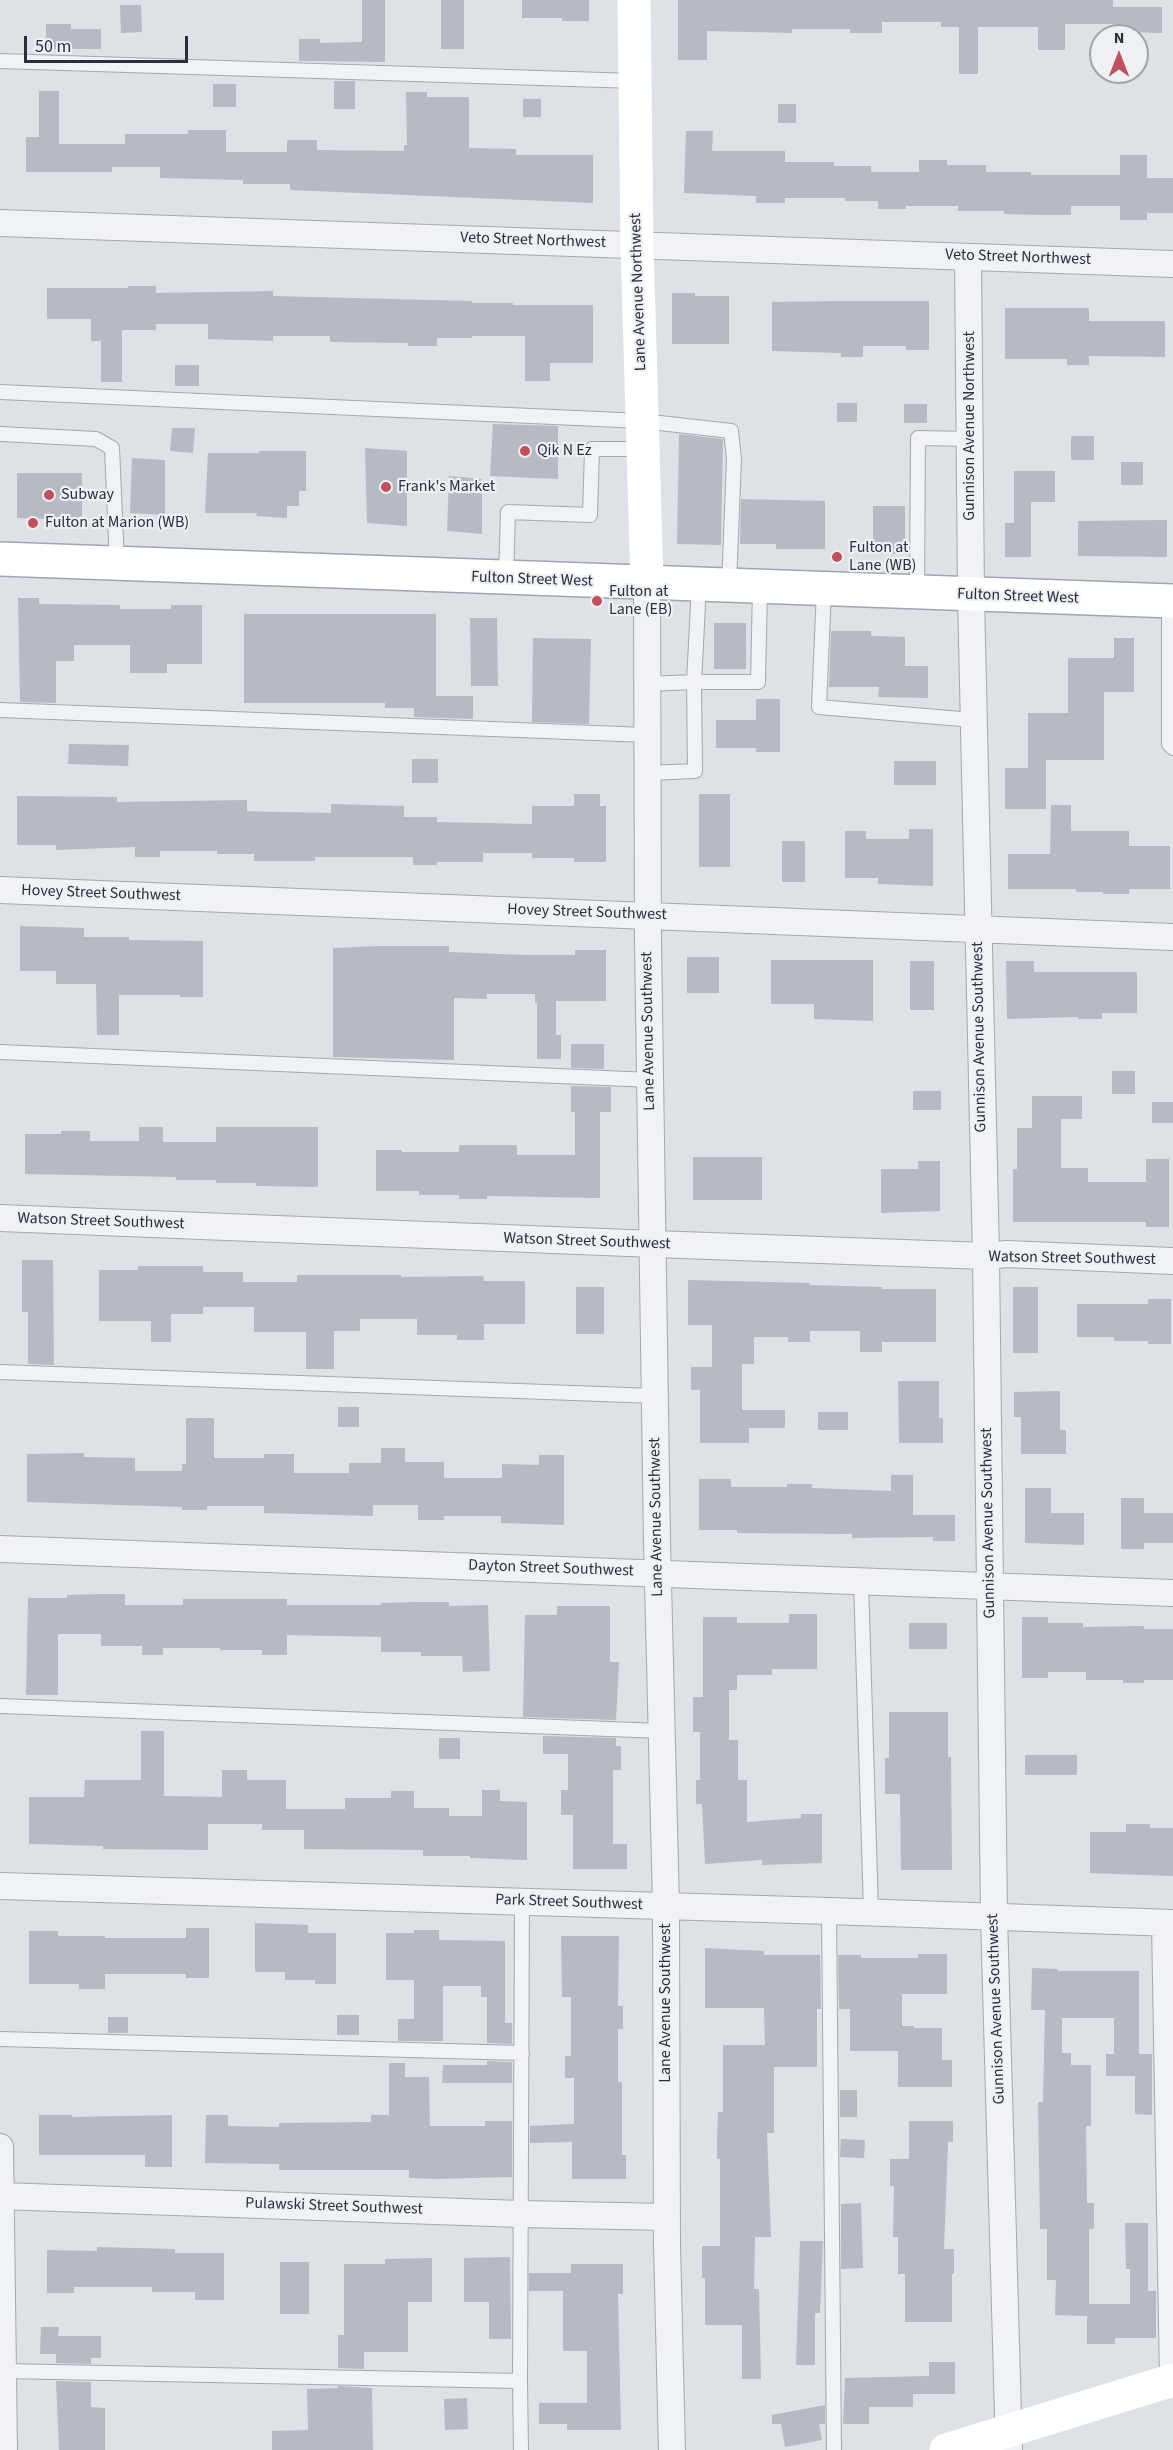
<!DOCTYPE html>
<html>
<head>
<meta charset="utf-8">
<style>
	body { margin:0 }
	#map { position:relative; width:1173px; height:2450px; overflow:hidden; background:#dee1e6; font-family:"Source Sans 3",sans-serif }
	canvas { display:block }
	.north { position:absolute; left:1089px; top:24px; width:60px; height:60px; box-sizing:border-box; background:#eef0f4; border:2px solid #9fa3aa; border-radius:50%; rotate:0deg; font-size:16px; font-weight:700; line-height:24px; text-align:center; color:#292f3b }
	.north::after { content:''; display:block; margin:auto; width:21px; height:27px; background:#be515d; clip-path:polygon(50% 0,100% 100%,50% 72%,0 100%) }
	.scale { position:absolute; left:24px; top:36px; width:164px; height:27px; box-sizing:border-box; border:3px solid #292f3b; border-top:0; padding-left:8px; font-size:18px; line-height:21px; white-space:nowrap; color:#292f3b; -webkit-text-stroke:4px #eef0f4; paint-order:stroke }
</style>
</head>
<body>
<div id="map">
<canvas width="1173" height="2450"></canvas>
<div class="north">N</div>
<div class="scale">50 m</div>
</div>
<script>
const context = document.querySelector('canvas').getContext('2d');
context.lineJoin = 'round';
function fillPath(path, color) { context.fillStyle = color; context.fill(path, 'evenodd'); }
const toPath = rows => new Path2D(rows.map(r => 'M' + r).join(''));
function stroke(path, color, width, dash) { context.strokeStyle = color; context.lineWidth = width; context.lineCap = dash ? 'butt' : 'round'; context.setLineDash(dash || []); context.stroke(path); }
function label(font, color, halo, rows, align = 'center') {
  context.font = font + ' "Source Sans 3",sans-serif'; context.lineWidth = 4.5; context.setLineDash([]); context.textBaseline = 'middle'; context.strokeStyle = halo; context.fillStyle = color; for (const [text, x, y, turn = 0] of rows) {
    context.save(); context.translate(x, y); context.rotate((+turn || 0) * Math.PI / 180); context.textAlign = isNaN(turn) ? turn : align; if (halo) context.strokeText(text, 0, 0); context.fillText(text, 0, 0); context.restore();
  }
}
const building = toPath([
	[362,0,385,0,385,62,299,61,299,39,320,39,320,43,362,42],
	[441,0,464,0,464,49,441,49],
	[522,0,589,0,589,21,562,21,562,18,522,18],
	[678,0,1113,0,1113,7,1162,7,1162,33,1125,32,1125,24,1065,24,1065,50,1038,50,1038,27,978,27,978,74,959,74,959,27,941,27,941,22,882,22,882,33,850,33,850,29,792,29,792,33,707,31,707,60,678,60],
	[120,5,141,5,142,32,121,33],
	[46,24,71,24,71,29,101,29,101,49,46,49],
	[334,81,355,81,355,109,334,109],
	[213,84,236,84,236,107,213,107],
	[39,91,59,91,59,144,125,144,125,134,188,134,188,130,226,130,226,152,287,152,287,140,317,140,317,150,404,151,404,145,407,145,406,92,427,92,427,97,469,97,469,148,516,149,516,155,593,155,593,203,290,190,290,184,243,184,243,180,160,178,160,167,112,167,112,172,26,172,26,137,39,137],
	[523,99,541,99,541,117,523,117],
	[778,104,796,104,796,123,778,123],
	[686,131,713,131,712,151,785,151,785,162,834,162,834,166,871,166,871,172,919,172,919,160,947,160,947,165,986,165,986,172,1031,172,1031,175,1120,175,1120,155,1147,155,1147,178,1173,178,1173,213,1147,213,1147,220,1120,220,1120,206,1071,206,1071,215,1041,215,1004,214,1004,211,958,211,958,206,906,206,906,209,878,209,878,201,845,201,845,198,785,198,785,203,756,203,756,196,684,193],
	[128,286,156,286,156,293,273,291,273,296,472,301,472,303,513,303,513,305,593,305,593,363,550,363,550,381,525,381,525,336,472,336,472,338,437,338,437,346,408,346,408,343,330,342,330,336,273,336,273,341,208,339,208,324,156,324,156,330,122,330,122,382,101,382,101,341,91,341,91,319,47,319,47,288,128,288],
	[672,293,695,293,695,296,729,296,729,344,672,344],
	[841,301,929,301,929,350,906,350,906,346,863,346,863,357,841,357,841,353,772,351,772,302],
	[1005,308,1089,308,1089,321,1165,321,1165,357,1089,356,1089,365,1067,365,1067,359,1005,359],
	[175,365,199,365,199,386,175,386],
	[837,403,857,403,857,422,837,422],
	[904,404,927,404,927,423,904,423],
	[493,424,558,426,558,479,490,476],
	[172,428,195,428,193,453,170,451],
	[679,434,723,439,721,545,677,544],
	[1071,436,1094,436,1094,460,1071,460],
	[365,448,407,451,407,526,367,523],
	[259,451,306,451,306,491,299,491,299,506,287,506,287,518,256,516,257,513,205,513,208,453,259,453],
	[132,458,165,460,165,515,130,513],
	[1121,462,1143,462,1143,485,1121,485],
	[1014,471,1055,471,1055,502,1031,502,1031,557,1005,557,1005,523,1014,523],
	[17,473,82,473,82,520,17,518],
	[449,476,482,479,482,534,447,531],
	[741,499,825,501,825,549,776,549,776,544,740,544],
	[873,506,905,506,905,554,873,554],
	[1167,520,1167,557,1078,556,1078,521],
	[18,598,39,598,39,604,120,605,120,609,171,609,171,605,202,605,202,664,167,664,167,673,130,673,130,645,74,645,74,661,56,661,56,703,20,702],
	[244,614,436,614,436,696,473,696,473,719,414,717,414,708,385,708,385,703,244,703],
	[470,618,497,618,498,686,471,686],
	[714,623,746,623,746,669,714,669],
	[831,631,871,631,871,636,905,637,905,666,928,666,928,698,878,697,879,687,829,687],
	[533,638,591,639,589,724,532,722],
	[1114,638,1134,638,1134,692,1104,692,1104,760,1046,760,1046,809,1005,809,1005,768,1028,768,1028,713,1068,713,1068,658,1114,658],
	[756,699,780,699,780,752,756,752,756,748,716,748,716,720,756,720],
	[69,744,129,745,128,766,68,764],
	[412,759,438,759,438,783,412,783],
	[894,761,936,761,936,785,894,785],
	[574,794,600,794,600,806,606,806,606,862,574,862,574,858,532,858,532,853,483,853,483,862,437,862,437,865,413,865,413,857,315,857,315,861,254,861,254,854,217,854,217,851,160,851,160,857,135,857,135,847,56,850,56,845,17,845,17,796,117,797,117,802,247,800,247,811,281,812,331,813,331,804,404,806,404,817,437,817,437,822,532,824,532,806,574,806],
	[699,794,730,794,730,867,699,867],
	[1051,805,1071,805,1071,831,1129,831,1129,846,1170,846,1170,889,1129,889,1129,894,1103,894,1103,892,1076,892,1076,889,1008,889,1008,854,1050,854],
	[909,829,933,829,933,886,878,884,878,878,845,878,845,831,866,831,866,839,909,839],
	[782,841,805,841,805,882,782,882],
	[20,926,84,928,84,937,129,937,129,940,203,941,203,997,180,997,180,995,119,995,119,1035,97,1035,96,984,56,984,56,971,20,971],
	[378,946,449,946,449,952,525,955,575,955,575,950,606,950,606,1001,556,1001,556,1035,561,1035,561,1059,537,1059,537,1003,535,1003,535,994,487,994,487,999,454,998,454,1060,333,1057,333,948],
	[687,957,719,957,719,993,687,993],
	[771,960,873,960,873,1021,814,1019,814,1004,771,1004],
	[910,961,934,961,934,1010,910,1010],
	[1006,961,1034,961,1034,972,1137,972,1137,1013,1102,1013,1102,1019,1078,1019,1078,1017,1007,1019],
	[571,1044,604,1044,604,1069,571,1068],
	[1112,1071,1135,1071,1135,1094,1112,1094],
	[571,1086,611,1087,611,1112,600,1112,600,1198,487,1196,487,1199,459,1199,459,1195,419,1195,419,1191,376,1191,376,1150,402,1150,402,1152,459,1152,459,1145,517,1145,517,1155,575,1155,575,1112,571,1112],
	[913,1091,941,1091,941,1110,913,1110],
	[1032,1096,1082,1096,1082,1119,1061,1119,1061,1168,1088,1168,1088,1182,1146,1182,1146,1159,1169,1159,1169,1227,1146,1227,1146,1222,1013,1222,1013,1169,1017,1169,1017,1128,1032,1128],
	[1152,1102,1173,1102,1173,1123,1152,1123],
	[139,1127,163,1127,163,1142,216,1142,216,1127,318,1127,318,1187,256,1186,256,1183,216,1183,216,1180,176,1180,176,1177,25,1174,25,1134,61,1134,61,1131,90,1131,90,1141,139,1141],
	[693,1157,762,1157,762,1200,693,1200],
	[918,1161,940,1161,940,1211,881,1213,881,1169,918,1169],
	[22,1260,53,1260,54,1365,28,1364,28,1312,22,1312],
	[138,1266,203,1266,203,1272,243,1272,243,1282,297,1282,297,1275,401,1275,401,1277,483,1276,484,1281,525,1281,525,1324,484,1324,484,1340,457,1340,457,1335,417,1335,417,1319,360,1319,360,1331,334,1331,334,1369,306,1369,306,1332,254,1332,254,1307,203,1307,203,1314,171,1314,171,1342,151,1342,151,1321,99,1321,99,1270,138,1270],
	[688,1280,810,1283,810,1285,882,1287,882,1289,936,1289,936,1342,882,1342,882,1352,860,1352,860,1331,810,1331,810,1342,788,1342,788,1337,754,1337,754,1364,742,1364,742,1410,785,1410,785,1428,749,1428,749,1443,700,1443,700,1390,691,1390,691,1367,712,1367,712,1325,688,1325],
	[576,1287,604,1287,604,1334,576,1334],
	[1013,1287,1038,1287,1038,1353,1013,1353],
	[1148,1299,1171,1299,1171,1344,1148,1344,1148,1341,1114,1341,1114,1337,1077,1337,1077,1304,1148,1304],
	[898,1381,939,1381,939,1418,943,1418,943,1443,899,1443],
	[1060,1391,1060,1430,1066,1430,1066,1454,1021,1454,1021,1417,1014,1417,1014,1392],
	[338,1407,359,1407,359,1427,338,1427],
	[818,1412,848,1412,848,1430,818,1430],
	[186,1418,214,1418,214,1458,264,1458,264,1454,294,1454,294,1473,349,1473,349,1463,381,1463,381,1448,405,1448,405,1462,444,1462,444,1478,502,1478,502,1464,539,1465,539,1455,564,1455,564,1525,501,1523,501,1516,444,1516,444,1520,418,1520,418,1505,373,1505,373,1516,264,1513,264,1506,207,1506,207,1510,182,1510,182,1507,27,1502,27,1454,84,1453,84,1457,135,1458,135,1471,182,1471,182,1464,186,1464],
	[891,1475,913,1475,913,1515,955,1515,955,1541,933,1541,933,1537,852,1538,852,1534,737,1533,737,1530,699,1530,699,1479,731,1479,731,1487,787,1487,787,1484,812,1484,812,1488,891,1491],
	[1025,1488,1051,1488,1051,1513,1084,1513,1084,1545,1025,1543],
	[1121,1498,1144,1498,1144,1513,1173,1513,1173,1543,1144,1543,1144,1549,1121,1549],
	[101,1594,125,1594,125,1605,183,1605,183,1599,287,1599,287,1605,381,1605,381,1603,421,1602,449,1602,449,1606,488,1605,490,1671,463,1672,462,1656,421,1656,421,1652,381,1652,381,1637,287,1635,287,1655,262,1655,262,1650,220,1650,220,1648,163,1648,163,1655,142,1655,142,1646,101,1646,101,1634,58,1634,58,1695,26,1695,28,1598,67,1598,67,1595],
	[557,1606,610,1606,610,1662,619,1662,616,1720,523,1717,525,1615,557,1615],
	[789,1614,817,1614,817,1669,772,1669,772,1675,737,1675,737,1690,729,1690,729,1740,738,1740,738,1780,747,1780,747,1822,801,1818,801,1814,822,1814,822,1863,762,1865,762,1860,705,1864,702,1804,696,1804,696,1780,700,1780,700,1732,693,1732,693,1697,703,1697,703,1617,737,1617,737,1623,789,1623],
	[1022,1617,1048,1617,1048,1623,1083,1623,1083,1627,1144,1626,1144,1629,1173,1629,1173,1680,1144,1680,1144,1683,1123,1683,1123,1680,1086,1680,1086,1672,1048,1672,1048,1678,1022,1678],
	[909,1623,947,1623,947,1649,909,1649],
	[889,1712,948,1712,948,1757,951,1757,952,1870,901,1870,900,1794,885,1794,885,1758,889,1758],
	[141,1731,164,1731,164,1796,222,1797,222,1770,247,1770,247,1780,286,1780,286,1809,345,1809,345,1798,391,1798,391,1791,414,1791,414,1808,449,1808,449,1816,482,1816,482,1790,500,1790,500,1801,527,1802,527,1860,470,1858,470,1856,423,1856,423,1850,304,1849,304,1830,262,1830,262,1824,208,1824,208,1850,103,1849,103,1846,29,1844,29,1797,84,1797,85,1780,141,1780],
	[543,1736,616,1738,616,1746,621,1746,621,1770,613,1770,613,1844,627,1844,627,1869,573,1869,573,1815,561,1815,561,1790,568,1790,568,1754,543,1754],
	[439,1738,460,1738,460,1759,439,1759],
	[1025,1755,1077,1755,1077,1775,1025,1775],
	[1126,1824,1150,1824,1150,1828,1173,1828,1173,1876,1090,1873,1090,1832,1126,1832],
	[255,1923,308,1925,308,1933,336,1933,336,1984,315,1984,315,1980,285,1980,285,1972,255,1972],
	[186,1928,209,1928,209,1978,186,1978,186,1974,105,1974,105,1989,79,1989,79,1984,29,1984,29,1931,58,1931,58,1936,105,1936,105,1938,186,1938],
	[414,1930,439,1930,439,1940,505,1941,505,2023,512,2023,512,2044,487,2043,487,1997,481,1997,481,1986,443,1986,443,2041,398,2041,398,2019,414,2019,414,1980,386,1980,386,1933,414,1933],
	[561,1936,619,1936,618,2006,623,2006,623,2029,618,2029,618,2082,622,2082,622,2155,626,2155,626,2179,572,2179,572,2142,530,2143,530,2126,574,2124,574,2078,565,2078,565,2056,571,2056,571,1997,562,1997],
	[705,1948,764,1951,764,1955,820,1955,821,2009,817,2009,817,2067,774,2067,774,2133,767,2133,771,2237,755,2237,754,2289,759,2289,761,2379,742,2379,742,2325,705,2325,705,2278,702,2278,702,2246,720,2246,720,2159,717,2159,717,2140,718,2112,723,2112,723,2045,765,2045,764,2008,705,2008],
	[918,1954,947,1954,947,1994,902,1994,902,2026,914,2026,914,2028,942,2028,942,2060,952,2060,952,2087,898,2087,898,2051,850,2051,850,2009,839,2009,838,1955,861,1955,861,1958,918,1958],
	[1032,1968,1058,1969,1058,1971,1139,1971,1139,2054,1152,2054,1152,2115,1135,2114,1135,2076,1106,2076,1106,2054,1114,2054,1114,2018,1062,2018,1062,2053,1071,2053,1071,2065,1091,2065,1091,2126,1086,2126,1087,2203,1094,2203,1094,2229,1089,2229,1089,2304,1130,2304,1130,2269,1126,2269,1125,2223,1148,2223,1148,2291,1156,2291,1156,2338,1115,2338,1115,2344,1087,2344,1087,2316,1055,2315,1056,2280,1047,2280,1047,2229,1040,2229,1038,2102,1043,2102,1045,2010,1031,2010],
	[337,2015,359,2015,359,2035,337,2035],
	[108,2017,128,2017,128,2033,108,2033],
	[487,2061,512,2062,512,2083,442,2083,443,2065,487,2065],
	[389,2063,405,2063,405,2077,429,2077,430,2126,485,2126,485,2121,512,2121,512,2177,435,2179,409,2178,409,2170,279,2170,279,2164,205,2163,206,2115,228,2115,228,2126,279,2127,279,2123,371,2122,371,2115,389,2115],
	[840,2090,857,2090,857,2117,840,2117],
	[39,2115,72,2115,72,2117,172,2115,172,2167,145,2167,145,2155,39,2155],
	[909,2121,953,2121,953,2142,948,2142,944,2249,954,2249,954,2274,952,2274,952,2322,905,2322,905,2274,898,2274,898,2237,893,2237,894,2186,890,2186,890,2159,909,2159],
	[841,2139,865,2140,864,2158,840,2157],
	[861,2203,863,2268,841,2269,841,2204],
	[800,2241,823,2241,820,2313,815,2313,815,2365,796,2365],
	[97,2247,175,2249,175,2253,224,2253,224,2300,195,2300,195,2292,152,2292,152,2287,74,2287,74,2293,47,2293,47,2250,97,2251],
	[510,2257,511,2339,489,2339,489,2302,464,2302,464,2258],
	[432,2258,432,2302,408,2302,408,2352,364,2352,364,2369,338,2368,338,2335,344,2335,344,2264,385,2264,385,2259],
	[280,2262,309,2262,309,2314,280,2314],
	[571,2264,623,2264,623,2294,618,2294,621,2430,567,2430,567,2424,539,2424,539,2403,587,2403,587,2351,563,2351,563,2291,529,2291,529,2273,571,2273],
	[41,2327,59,2327,58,2336,101,2336,101,2358,91,2358,91,2364,56,2363,56,2354,40,2354],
	[929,2362,955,2362,955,2394,913,2394,913,2407,869,2407,869,2424,843,2424,845,2378,929,2376],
	[56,2381,91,2382,91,2407,105,2408,105,2450,59,2450],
	[338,2386,372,2388,373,2450,272,2450,272,2431,308,2430,307,2389,338,2388],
	[467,2398,468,2429,445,2430,444,2399],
	[825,2405,825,2424,819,2424,822,2440,785,2447,781,2424,772,2424,772,2415]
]);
const lane = toPath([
	[0,61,635,81],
	[0,392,642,421,731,431,734,459,729,585],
	[0,434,96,439,112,448,117,563],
	[506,578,508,512,590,515,592,449,643,449],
	[699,586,694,682,758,682,760,588],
	[824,590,819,707,973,720],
	[917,594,918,438,970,439],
	[1169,601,1169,744,1173,748],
	[647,684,694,682,695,771,647,773],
	[0,710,647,735],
	[0,1052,651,1080],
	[0,1372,655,1396],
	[861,1581,871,1912],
	[0,1706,662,1731],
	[829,1911,834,2450],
	[0,2039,522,2053],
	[3,2371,520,2381],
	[521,2450,520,2381,522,1901]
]);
const street = toPath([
	[0,223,1173,264],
	[968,257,971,596,986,1256,994,1916,1009,2450],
	[647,584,648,941,657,1542,666,1905,667,2245,672,2450],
	[0,890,1173,937],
	[0,1218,654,1244,986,1256,1007,1254,1173,1261],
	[0,1549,1173,1593],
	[0,1886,829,1911,1173,1923],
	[1165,1923,1173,2380],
	[0,2147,4,2450],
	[1,2196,521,2214,667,2217]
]);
const secondary = toPath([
	[634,0,637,245,647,584],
	[946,2450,1173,2380]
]);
const primary = toPath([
	[0,559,1173,601]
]);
const markers = [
	[525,451,6,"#be515d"],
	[386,487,6,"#be515d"],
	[49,495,6,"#be515d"],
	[33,523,6,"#be515d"],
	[837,557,6,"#be515d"],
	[597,601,6,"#be515d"]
];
const streetNames = [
	["Veto Street Northwest",533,241,2],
	["Veto Street Northwest",1018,258,2],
	["Lane Avenue Northwest",639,292,-92],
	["Gunnison Avenue Northwest",970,426,-90],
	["Fulton Street West",532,580,2],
	["Fulton Street West",1018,597,2],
	["Hovey Street Southwest",101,894,2],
	["Hovey Street Southwest",587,913,2],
	["Lane Avenue Southwest",649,1031,-91],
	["Gunnison Avenue Southwest",980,1037,-91],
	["Watson Street Southwest",101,1222,2],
	["Watson Street Southwest",587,1242,2],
	["Watson Street Southwest",1072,1259,1],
	["Lane Avenue Southwest",657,1517,-91],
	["Gunnison Avenue Southwest",989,1523,-91],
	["Dayton Street Southwest",551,1569,2],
	["Park Street Southwest",569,1903,2],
	["Lane Avenue Southwest",666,2003,-90],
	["Gunnison Avenue Southwest",997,2009,-92],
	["Pulawski Street Southwest",334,2207,2]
];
const poiNames = [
	["Qik N Ez",537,451],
	["Frank's Market",398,487],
	["Subway",61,495],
	["Fulton at Marion (WB)",45,523],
	["Fulton at",849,548],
	["Lane (WB)",849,566],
	["Fulton at",609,592],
	["Lane (EB)",609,610]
];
fillPath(building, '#b6bac2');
stroke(lane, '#a4a8af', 16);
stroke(street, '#a4a8af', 28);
stroke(primary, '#9fa5b0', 36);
stroke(lane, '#f1f2f5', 14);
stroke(street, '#f1f2f5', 26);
stroke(secondary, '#fff', 33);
stroke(primary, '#fff', 33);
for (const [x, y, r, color] of markers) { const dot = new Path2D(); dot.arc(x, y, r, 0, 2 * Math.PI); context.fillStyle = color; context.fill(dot); stroke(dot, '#eef0f4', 2); }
label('16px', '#292f3b', '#eef0f4', streetNames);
label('16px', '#292f3b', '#eef0f4', poiNames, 'left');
</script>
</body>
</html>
